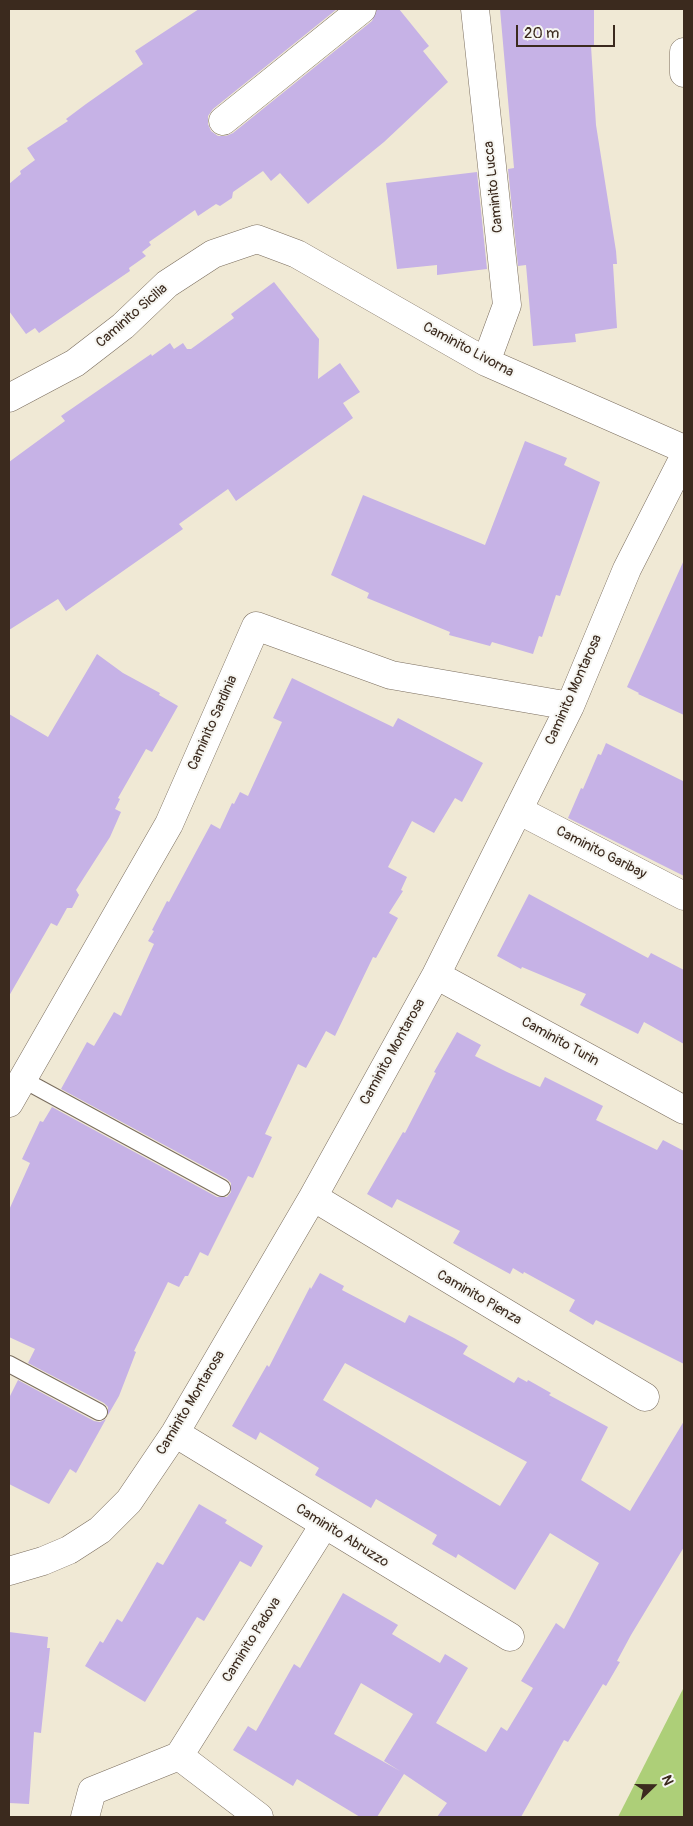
<!DOCTYPE html>
<html>
<head>
<meta charset="utf-8">
<style>
	body { margin:0 }
	#map { position:relative; width:693px; height:1826px; overflow:hidden; background:#f0e9d5; font-family:Pangolin,sans-serif }
	canvas { display:block }
	.frame { position:absolute; inset:0; border:10px solid #3b2a1e; pointer-events:none }
	.north { position:absolute; left:628px; top:1761px; width:50px; height:50px; -webkit-text-stroke:4px #f6f6f2; paint-order:stroke; rotate:68deg; font-size:14px; font-weight:700; line-height:20px; text-align:center; color:#3b2a1e }
	.north::after { content:''; display:block; margin:auto; width:18px; height:22px; background:#3b2a1e; clip-path:polygon(50% 0,100% 100%,50% 72%,0 100%) }
	.scale { position:absolute; left:516px; top:25px; width:99px; height:22px; box-sizing:border-box; border:2px solid #3b2a1e; border-top:0; padding-left:6px; font-size:15px; line-height:18px; white-space:nowrap; color:#3b2a1e; -webkit-text-stroke:4px #f6f6f2; paint-order:stroke }
</style>
</head>
<body>
<div id="map">
<canvas width="693" height="1826"></canvas>
<div class="frame"></div>
<div class="north">N</div>
<div class="scale">20 m</div>
</div>
<script>
const context = document.querySelector('canvas').getContext('2d');
context.lineJoin = 'round';
function fillPath(path, color) { context.fillStyle = color; context.fill(path, 'evenodd'); }
const toPath = rows => new Path2D(rows.map(r => 'M' + r).join(''));
function stroke(path, color, width, dash) { context.strokeStyle = color; context.lineWidth = width; context.lineCap = dash ? 'butt' : 'round'; context.setLineDash(dash || []); context.stroke(path); }
function label(font, color, halo, rows, align = 'center') {
  context.font = font + ' Pangolin,sans-serif'; context.lineWidth = 4; context.setLineDash([]); context.textBaseline = 'middle'; context.strokeStyle = halo; context.fillStyle = color; for (const [text, x, y, turn = 0] of rows) {
    context.save(); context.translate(x, y); context.rotate((+turn || 0) * Math.PI / 180); context.textAlign = isNaN(turn) ? turn : align; if (halo) context.strokeText(text, 0, 0); context.fillText(text, 0, 0); context.restore();
  }
}
const green = toPath([
	[684,1687,684,1817,618,1817]
]);
const building = toPath([
	[199,9,337,9,213,109,208,116,208,124,211,131,218,136,226,136,233,133,372,21,377,9,399,9,429,46,423,51,448,82,384,142,308,204,280,173,271,181,263,171,233,192,232,198,220,206,216,204,198,216,195,210,149,242,151,245,142,252,146,256,129,268,130,271,39,333,35,328,26,334,9,311,9,184,21,174,20,171,35,160,27,148,68,121,66,119,86,104,143,64,135,51],
	[500,9,594,9,594,46,591,46,596,125,616,251,617,264,613,264,617,328,575,334,576,342,533,346,526,265,518,266,508,169,514,168],
	[477,172,487,269,437,275,437,265,397,269,386,183],
	[274,282,319,339,318,379,340,363,360,392,343,403,353,418,236,501,228,489,179,524,183,529,66,611,58,599,9,630,9,462,65,421,61,416,151,354,152,356,170,343,174,349,183,343,187,349,191,349,234,318,231,314],
	[525,441,567,458,564,465,600,482,560,596,556,595,542,637,539,636,533,654,492,642,490,646,449,635,450,632,367,598,369,593,331,575,363,495,485,545],
	[684,560,684,715,638,694,639,693,627,687],
	[97,654,123,673,160,693,159,695,178,706,152,752,146,749,118,798,120,799,115,809,121,812,110,837,76,890,79,895,72,908,67,908,57,926,51,923,9,996,9,714,48,737],
	[292,678,393,727,398,718,483,763,462,802,455,798,434,833,412,821,388,867,407,877,401,890,403,891,389,913,398,918,376,958,373,957,335,1036,326,1031,306,1068,298,1064,265,1134,272,1137,253,1178,248,1176,208,1256,200,1252,188,1276,185,1276,179,1287,168,1282,134,1351,136,1352,119,1396,108,1415,108,1407,104,1403,28,1363,35,1349,9,1337,9,1210,30,1163,22,1159,40,1121,43,1122,52,1107,217,1197,227,1197,231,1192,231,1183,227,1179,61,1089,87,1042,94,1046,114,1012,121,1016,154,944,148,941,154,931,152,930,167,901,169,902,211,824,220,829,232,803,234,804,240,792,248,796,282,722,273,718],
	[606,743,683,781,684,876,568,818,581,788,583,789,598,754,601,755],
	[529,894,648,958,651,953,684,970,684,1044,644,1022,638,1034,580,1005,586,994,522,967,521,969,497,956],
	[457,1032,481,1045,475,1056,507,1072,540,1087,545,1077,603,1106,596,1120,657,1150,663,1140,684,1151,684,1364,596,1320,593,1325,569,1311,575,1300,524,1272,523,1274,513,1268,510,1274,453,1243,460,1231,397,1199,392,1208,367,1194,403,1132,405,1133,436,1073,434,1072],
	[320,1273,344,1286,342,1290,405,1323,409,1315,454,1338,468,1346,463,1354,514,1383,518,1377,527,1382,528,1380,551,1393,549,1395,608,1427,581,1480,630,1511,684,1421,684,1547,631,1635,617,1661,620,1662,606,1686,603,1684,568,1742,564,1740,521,1817,437,1817,447,1803,404,1774,377,1817,360,1817,297,1779,293,1786,233,1750,248,1726,256,1731,294,1664,300,1668,343,1593,398,1625,392,1634,440,1663,445,1654,468,1668,436,1723,486,1752,501,1727,507,1731,533,1688,521,1681,556,1623,564,1629,599,1563,550,1533,515,1590,458,1554,456,1558,432,1544,437,1535,376,1499,371,1508,315,1475,319,1468,260,1432,256,1440,232,1426,267,1365,269,1367,310,1287,311,1289],
	[345,1363,527,1462,500,1506,323,1400],
	[361,1683,413,1714,384,1761,400,1771,334,1734],
	[18,1380,94,1421,100,1422,106,1419,76,1473,70,1469,49,1504,9,1484,9,1398],
	[199,1504,227,1520,225,1523,263,1546,251,1567,240,1561,204,1621,197,1617,145,1702,85,1666,100,1641,103,1643,117,1619,122,1622,157,1562,163,1565],
	[9,1632,48,1637,47,1648,50,1648,41,1733,34,1732,29,1804,9,1803]
]);
const service = toPath([
	[22,1079,222,1188],
	[9,1364,99,1412]
]);
const minor = toPath([
	[475,9,507,305,486,362],
	[684,52,684,73],
	[223,121,362,9],
	[9,398,75,363,123,326,167,284,213,254,257,239,297,254,486,362,684,449],
	[518,810,684,896],
	[436,975,684,1110],
	[9,1103,169,824,256,626,391,675,570,706],
	[313,1197,645,1397],
	[175,1433,510,1637],
	[9,1571,43,1561,69,1550,100,1530,129,1501,175,1433,313,1197,436,975,570,706,627,569,684,457],
	[179,1756,324,1525],
	[85,1817,92,1791,179,1756,259,1817]
]);
const streetNames = [
	["Caminito Lucca",494,187,-96],
	["Caminito Sicilia",132,316,-41],
	["Caminito Livorna",468,350,28],
	["Caminito Montarosa",574,690,-66],
	["Caminito Sardinia",213,723,-66],
	["Caminito Garibay",601,853,27],
	["Caminito Turin",560,1042,29],
	["Caminito Montarosa",393,1052,-61],
	["Caminito Pienza",479,1298,30],
	["Caminito Montarosa",191,1403,-59],
	["Caminito Abruzzo",342,1536,32],
	["Caminito Padova",252,1640,-58]
];
fillPath(green, '#adcf78');
fillPath(building, '#c6b2e6');
stroke(service, '#7a6d5e', 18);
stroke(minor, '#7a6d5e', 29);
stroke(service, '#fff', 16);
stroke(minor, '#fff', 28);
label('14px', '#3b2a1e', '#f6f6f2', streetNames);
</script>
</body>
</html>
